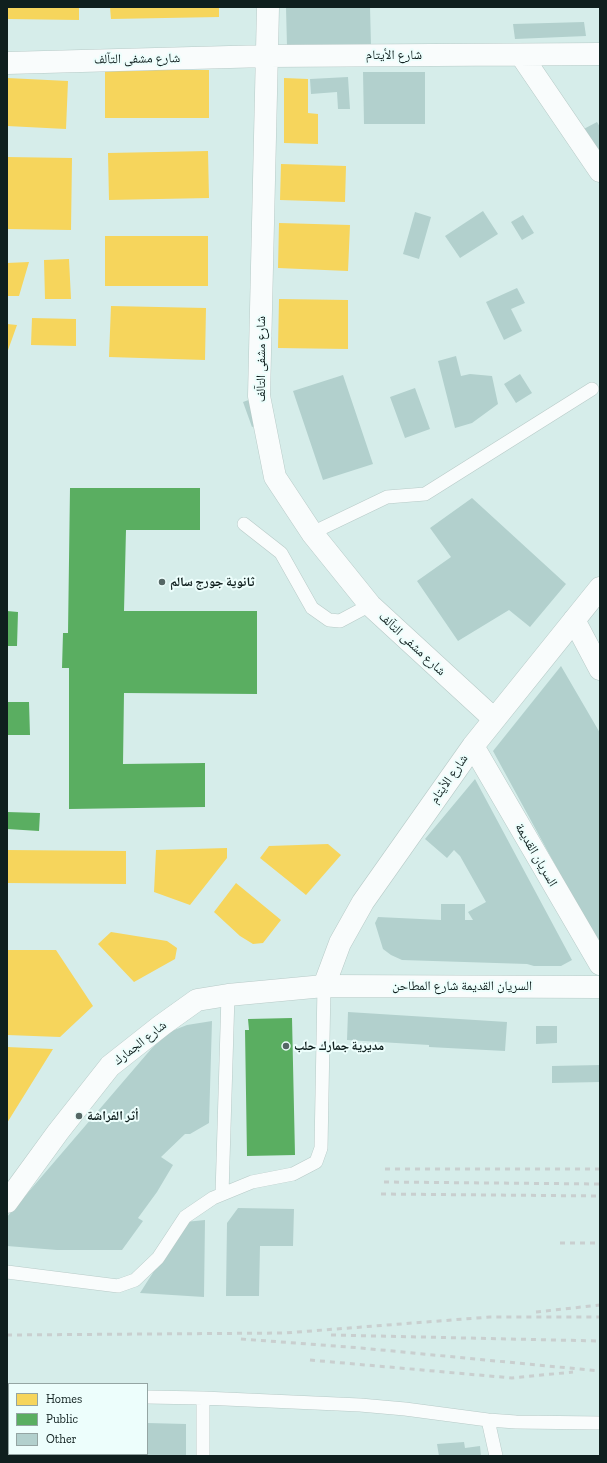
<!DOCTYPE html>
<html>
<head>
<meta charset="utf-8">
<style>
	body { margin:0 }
	#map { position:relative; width:607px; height:1463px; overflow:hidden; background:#d6edea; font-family:"Zilla Slab",serif }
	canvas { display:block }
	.frame { position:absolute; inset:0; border:8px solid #0f1f1e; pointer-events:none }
	.legend { position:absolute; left:8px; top:1383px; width:140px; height:72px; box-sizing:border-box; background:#edfefc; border:1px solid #94a5a3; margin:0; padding:5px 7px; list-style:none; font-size:12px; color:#0f1f1e }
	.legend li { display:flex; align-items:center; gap:8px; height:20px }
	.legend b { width:20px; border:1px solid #94a5a3 }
</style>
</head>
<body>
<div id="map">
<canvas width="607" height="1463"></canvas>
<div class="frame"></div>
<ul class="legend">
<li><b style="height:11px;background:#f6d55c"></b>Homes</li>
<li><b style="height:11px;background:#5aae61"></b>Public</li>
<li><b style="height:11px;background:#b2d0cd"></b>Other</li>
</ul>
</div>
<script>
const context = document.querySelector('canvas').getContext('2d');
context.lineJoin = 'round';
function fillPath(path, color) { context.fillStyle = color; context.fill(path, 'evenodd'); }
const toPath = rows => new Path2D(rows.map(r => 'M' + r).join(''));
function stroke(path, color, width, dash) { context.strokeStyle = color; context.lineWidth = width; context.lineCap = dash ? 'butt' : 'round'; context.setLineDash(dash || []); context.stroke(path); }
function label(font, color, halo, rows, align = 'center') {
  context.font = font + ' "Zilla Slab","Noto Naskh Arabic",serif'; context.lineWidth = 4; context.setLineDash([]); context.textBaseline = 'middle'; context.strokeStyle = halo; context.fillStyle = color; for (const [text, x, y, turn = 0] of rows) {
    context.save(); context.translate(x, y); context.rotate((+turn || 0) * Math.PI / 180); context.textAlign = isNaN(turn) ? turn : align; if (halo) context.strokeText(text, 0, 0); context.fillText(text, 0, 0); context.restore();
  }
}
const homes = toPath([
	[7,7,79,7,79,20,7,19],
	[110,7,219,7,219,17,111,19],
	[105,70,209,70,209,118,105,118],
	[7,78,68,81,66,129,7,126],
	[284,78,308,79,308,113,318,114,318,144,284,143],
	[208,151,209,198,109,200,108,153],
	[7,157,72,158,71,230,7,229],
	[281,164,346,166,345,202,280,200],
	[279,223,350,225,348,271,278,268],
	[105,236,208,236,208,286,105,286],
	[69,259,71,299,45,299,44,260],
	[29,262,19,296,7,296,7,263],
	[279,299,348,300,348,349,278,348],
	[111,306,206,308,205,360,109,357],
	[32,318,76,319,76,346,31,345],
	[7,324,17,325,7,353],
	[328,844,341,855,306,895,260,858,269,846],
	[227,848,227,858,190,905,154,892,156,850],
	[7,850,126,851,126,884,7,883],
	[236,883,281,920,263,943,253,944,240,936,214,912],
	[111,932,167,941,177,948,175,959,134,982,98,944],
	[7,950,56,950,93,1006,60,1037,7,1035],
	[7,1047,53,1049,7,1123]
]);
const public = toPath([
	[70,488,200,488,200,530,126,530,124,611,257,611,257,694,124,693,123,764,205,763,205,807,69,809,69,668,62,668,63,633,68,633],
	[7,611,18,612,17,646,7,646],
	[7,702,29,702,30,735,7,735],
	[7,812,40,813,39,831,7,829],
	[292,1018,295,1155,247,1156,245,1030,249,1030,248,1019]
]);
const building = toPath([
	[286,7,370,7,371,45,287,46],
	[584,22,586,36,515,39,513,24],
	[363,72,425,72,425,124,364,124],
	[348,77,350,109,338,109,337,92,311,94,310,79],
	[597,122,600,127,600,165,580,131],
	[483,211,498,234,460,258,445,236],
	[415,212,431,217,419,259,403,254],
	[523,215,534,233,522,240,511,222],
	[517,288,525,303,511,309,522,331,504,340,486,302],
	[456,356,461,376,470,374,492,376,498,404,472,423,455,428,438,361],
	[520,374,532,393,516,403,504,384],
	[343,375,373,464,323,480,293,391],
	[415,388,430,429,405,438,390,397],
	[254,398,263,423,252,427,243,402],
	[472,498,566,584,530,627,509,610,458,641,417,581,451,557,430,528],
	[561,666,600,733,600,947,493,751],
	[475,779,572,960,561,966,534,966,527,964,402,960,391,955,383,949,375,923,378,917,441,920,441,904,465,904,465,920,473,920,468,912,486,902,460,856,454,850,447,858,425,839],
	[348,1012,507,1022,505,1051,429,1047,429,1045,347,1040],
	[212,1021,209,1123,190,1134,185,1134,161,1157,173,1165,157,1192,138,1218,143,1221,122,1250,57,1250,7,1246,7,1217,152,1048,169,1032,187,1025],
	[536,1026,557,1026,557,1043,536,1044],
	[600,1065,600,1082,552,1083,552,1066],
	[238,1208,294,1209,293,1246,260,1246,259,1296,226,1296,227,1223],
	[205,1220,204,1297,140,1293,185,1222],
	[147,1423,186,1424,186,1456,94,1456,94,1454,147,1454],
	[464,1442,465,1448,480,1446,481,1456,439,1456,437,1444],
	[32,1454,46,1454,46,1455,32,1456]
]);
const service = toPath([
	[244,524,281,553,312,608,329,620,340,621,370,605],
	[312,533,387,497,425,494,592,389],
	[222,1194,228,995],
	[7,1272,118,1286,135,1280,158,1258,185,1217,213,1198,252,1182,293,1174,316,1162,321,1148,324,986],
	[7,1395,9,1395],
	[147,1397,203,1398,360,1405,405,1409,488,1420,516,1422,600,1423],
	[203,1398,203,1456],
	[488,1420,496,1456]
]);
const minor = toPath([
	[268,7,259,396,275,477,312,533,370,605,494,719],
	[521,55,600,171],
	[7,63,267,56,600,54],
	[574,620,600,669],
	[473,746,600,964],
	[324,986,340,943,363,902,473,746,600,588]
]);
const tertiary = toPath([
	[7,1202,58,1132,110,1066,162,1025,197,1000,228,995,324,986,600,987]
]);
const rail = toPath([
	[385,1169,600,1169],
	[384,1182,600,1184],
	[381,1194,600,1196],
	[560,1243,600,1243],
	[536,1312,600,1305],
	[7,1335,285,1333,490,1317,600,1317],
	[331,1335,600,1341],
	[241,1339,361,1348,600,1371],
	[310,1360,512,1378,573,1372]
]);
const markers = [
	[162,582,4,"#556765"],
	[286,1046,4,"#556765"],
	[79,1116,4,"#556765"]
];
const streetNames = [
	["شارع الأيتام",394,55],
	["شارع مشفى التآلف",137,59,-1],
	["شارع مشفى التآلف",261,359,-90],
	["شارع مشفى التآلف",412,644,43],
	["شارع الأيتام",449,779,-55],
	["السريان القديمة",536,855,60],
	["السريان القديمة شارع المطاحن",462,986],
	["شارع الجمارك",140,1043,-38]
];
const poiNames = [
	["ثانوية جورج سالم",170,582],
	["مديرية جمارك حلب",294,1046],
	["أثر الفراشة",87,1116]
];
fillPath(homes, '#f6d55c');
fillPath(public, '#5aae61');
fillPath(building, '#b2d0cd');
stroke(service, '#b7cac7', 14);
stroke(minor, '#b7cac7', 23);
stroke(tertiary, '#b7cac7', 23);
stroke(service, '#f9fcfc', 13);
stroke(minor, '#f9fcfc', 22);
stroke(tertiary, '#f9fcfc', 22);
stroke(rail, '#c9cfcf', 3, [5, 5]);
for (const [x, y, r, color] of markers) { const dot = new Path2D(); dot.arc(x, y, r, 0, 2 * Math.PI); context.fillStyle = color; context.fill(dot); stroke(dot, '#edfefc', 1.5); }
label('13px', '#0f1f1e', '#edfefc', streetNames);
label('bold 13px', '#0f1f1e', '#edfefc', poiNames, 'left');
</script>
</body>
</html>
